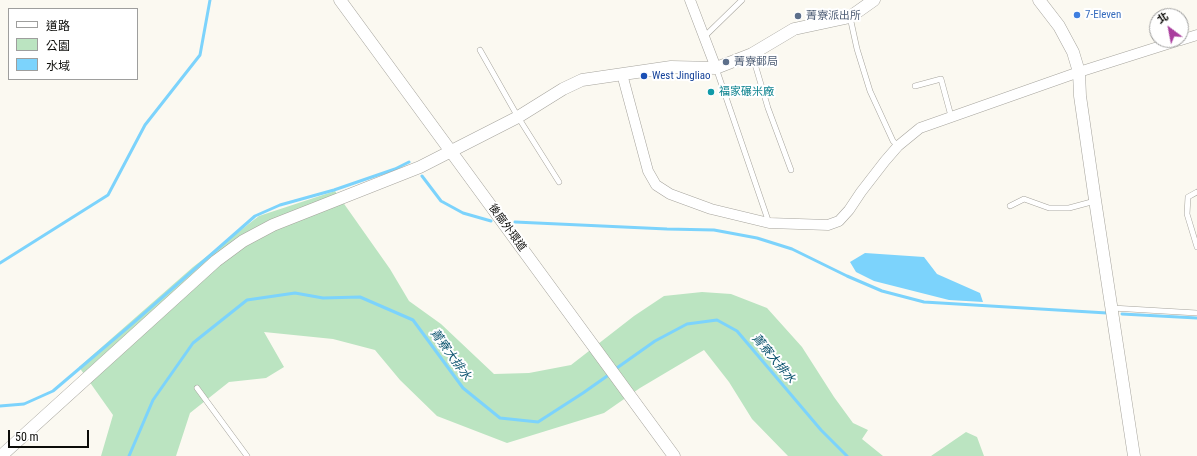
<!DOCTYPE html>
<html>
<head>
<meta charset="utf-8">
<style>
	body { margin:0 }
	#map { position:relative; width:1197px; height:456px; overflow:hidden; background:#fbf9f1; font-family:"Roboto Condensed","Noto Sans TC",sans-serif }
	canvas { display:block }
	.legend { position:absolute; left:8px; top:8px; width:130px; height:72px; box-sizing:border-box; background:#fff; border:1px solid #9e9e9d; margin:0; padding:5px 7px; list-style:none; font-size:12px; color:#0c0c09 }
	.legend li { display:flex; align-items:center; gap:8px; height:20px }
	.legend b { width:20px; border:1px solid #9e9e9d }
	.north { position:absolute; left:1149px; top:8px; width:40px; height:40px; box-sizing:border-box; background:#fff; border:1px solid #9e9e9d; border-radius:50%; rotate:328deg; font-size:11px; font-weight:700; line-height:16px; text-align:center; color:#0c0c09 }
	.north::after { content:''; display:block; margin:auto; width:14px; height:18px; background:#a93d9d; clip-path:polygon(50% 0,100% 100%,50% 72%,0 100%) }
	.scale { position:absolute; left:8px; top:430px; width:81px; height:18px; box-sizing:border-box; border:2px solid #0c0c09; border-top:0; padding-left:5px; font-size:12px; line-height:14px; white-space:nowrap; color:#0c0c09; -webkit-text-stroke:3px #fff; paint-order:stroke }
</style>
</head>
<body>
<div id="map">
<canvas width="1197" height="456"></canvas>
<ul class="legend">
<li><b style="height:5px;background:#fff"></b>道路</li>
<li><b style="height:11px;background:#bbe4c1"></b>公園</li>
<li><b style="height:11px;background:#7cd3fc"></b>水域</li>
</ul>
<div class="north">北</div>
<div class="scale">50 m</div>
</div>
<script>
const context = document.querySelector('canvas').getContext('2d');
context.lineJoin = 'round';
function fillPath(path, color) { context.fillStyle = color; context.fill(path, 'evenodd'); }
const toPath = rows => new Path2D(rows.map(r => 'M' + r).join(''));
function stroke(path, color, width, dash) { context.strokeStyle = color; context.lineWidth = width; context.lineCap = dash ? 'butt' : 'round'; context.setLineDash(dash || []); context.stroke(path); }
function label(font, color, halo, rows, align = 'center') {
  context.font = font + ' "Roboto Condensed","Noto Sans TC",sans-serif'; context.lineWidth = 4; context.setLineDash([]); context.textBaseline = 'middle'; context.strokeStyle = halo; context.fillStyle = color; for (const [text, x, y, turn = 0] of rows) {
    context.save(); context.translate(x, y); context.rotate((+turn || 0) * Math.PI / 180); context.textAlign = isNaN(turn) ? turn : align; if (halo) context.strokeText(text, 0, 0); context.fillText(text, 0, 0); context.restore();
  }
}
const green = toPath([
	[335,191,390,269,409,301,441,324,494,374,529,373,571,365,634,316,664,296,702,292,731,294,767,308,802,347,834,397,853,423,868,430,862,439,883,456,788,456,752,419,729,382,704,350,640,388,604,413,507,443,437,416,400,380,375,350,333,339,264,332,284,367,266,378,229,382,190,413,176,456,101,456,113,415,79,367,193,267,259,216],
	[966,432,977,437,984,456,931,456]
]);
const water = toPath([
	[865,253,924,257,937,274,980,293,983,302,949,300,874,281,856,272,850,262]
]);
const stream = toPath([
	[422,176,441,201,463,213,491,221],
	[515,222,667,229,714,230,757,238,792,249,847,276,882,291,924,302,1107,313],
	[0,263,108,195,145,125,200,55,210,0],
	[1122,314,1197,318],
	[614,370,655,341,687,324,717,320,737,331,821,430,847,456],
	[0,406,24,404,53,391,133,323,255,216,280,205,334,190,395,169,409,162],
	[129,456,153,400,193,343,247,300,295,293,323,298,360,297,413,320,463,388,500,418,538,422,583,393,610,374]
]);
const service = toPath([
	[850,17,857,49,870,91,893,141,898,146],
	[704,37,742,0],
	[480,50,518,117,559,182],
	[752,54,768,108,791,170],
	[716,68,769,223],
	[915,86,941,79,951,116],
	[1197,192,1188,197,1187,214,1197,247],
	[1010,206,1024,199,1049,208,1069,208,1095,201],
	[1112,308,1197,313],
	[197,388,247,456]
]);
const minor = toPath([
	[690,0,716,68],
	[1181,40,1197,35],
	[622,74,648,171,656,185,670,194,711,209,769,223,828,225,839,221,849,210,861,192,885,161,898,146,920,128,1079,72,1180,40]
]);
const tertiary = toPath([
	[340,0,674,456],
	[1039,0,1059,26,1073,52,1079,72,1080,96,1095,200,1134,456],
	[1,456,216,261,243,241,273,225,420,167,518,117,563,89,582,80,671,67,716,68,752,54,794,29,850,17,874,0]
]);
const markers = [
	[1077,15,4,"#3f7fe0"],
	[798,16,4,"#5c6f8a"],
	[726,62,4,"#5c6f8a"],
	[644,76,4,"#1a4fb4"],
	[711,92,4,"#0f9aa8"]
];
const shopNames = [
	["7-Eleven",1085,15]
];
const serviceNames = [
	["菁寮派出所",806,16],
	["菁寮郵局",734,62]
];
const transitNames = [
	["West Jingliao",652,76]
];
const cultureNames = [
	["福家碾米廠",719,92]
];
const streetNames = [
	["後廍外環道",507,228,54]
];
const waterNames = [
	["菁寮大排水",450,355,54],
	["菁寮大排水",773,359,50]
];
fillPath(green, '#bbe4c1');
fillPath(water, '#7cd3fc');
stroke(stream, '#7cd3fc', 3);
stroke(service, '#a6a49d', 6);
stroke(minor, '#a6a49d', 11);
stroke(tertiary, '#a6a49d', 13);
stroke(service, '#fff', 5);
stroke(minor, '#fff', 10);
stroke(tertiary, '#fff', 12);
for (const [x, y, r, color] of markers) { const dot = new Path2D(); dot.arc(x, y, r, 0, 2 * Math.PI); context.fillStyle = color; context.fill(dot); stroke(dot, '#fff', 1.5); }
label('11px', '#366cbe', '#fff', shopNames, 'left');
label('11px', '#4e5e75', '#fff', serviceNames, 'left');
label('11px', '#164399', '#fff', transitNames, 'left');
label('11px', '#0d838f', '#fff', cultureNames, 'left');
label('11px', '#0c0c09', '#fff', streetNames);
label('italic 12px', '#0f5671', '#fff', waterNames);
</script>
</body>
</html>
